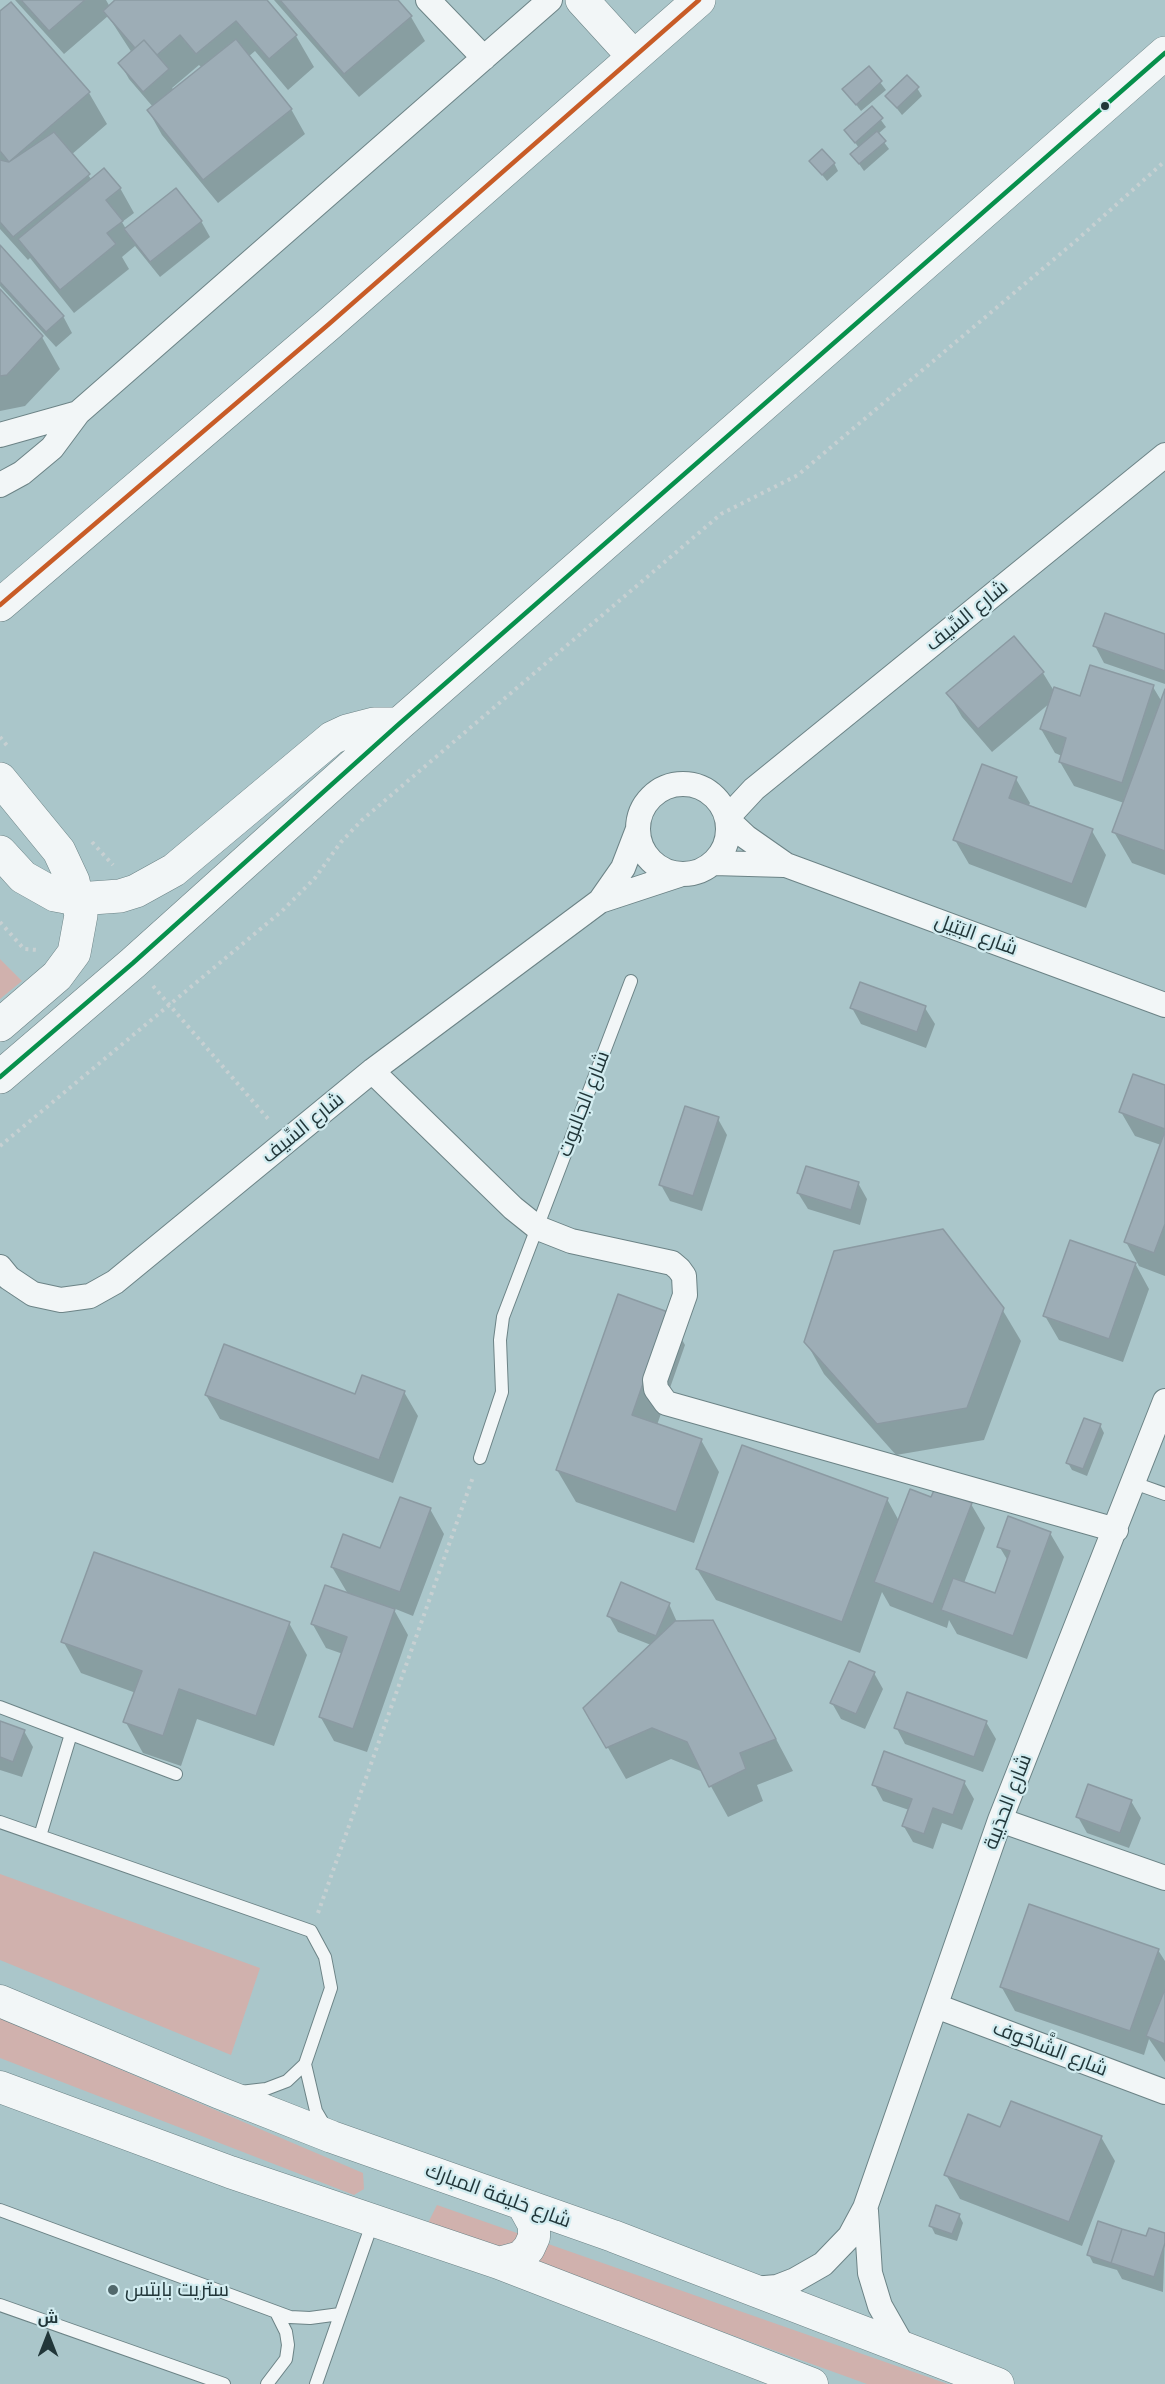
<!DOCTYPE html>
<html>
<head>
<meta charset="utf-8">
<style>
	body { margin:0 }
	#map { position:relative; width:1165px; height:2384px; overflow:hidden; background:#aac6ca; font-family:"Roboto Serif",Cairo,serif }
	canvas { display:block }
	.north { position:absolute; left:18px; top:2306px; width:60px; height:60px; -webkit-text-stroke:4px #d2ecf0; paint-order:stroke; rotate:0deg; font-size:16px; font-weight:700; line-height:24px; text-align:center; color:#213639 }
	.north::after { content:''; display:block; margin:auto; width:21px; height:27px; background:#213639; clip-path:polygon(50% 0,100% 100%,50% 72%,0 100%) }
</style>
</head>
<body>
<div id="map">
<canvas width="1165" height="2384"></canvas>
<div class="north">ش</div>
</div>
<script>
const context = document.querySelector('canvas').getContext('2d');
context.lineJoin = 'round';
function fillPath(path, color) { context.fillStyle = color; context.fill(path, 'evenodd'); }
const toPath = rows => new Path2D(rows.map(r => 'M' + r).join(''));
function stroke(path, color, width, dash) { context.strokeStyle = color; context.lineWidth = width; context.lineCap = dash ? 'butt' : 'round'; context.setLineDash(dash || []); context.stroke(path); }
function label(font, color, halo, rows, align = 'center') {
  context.font = font + ' "Roboto Serif",Cairo,serif'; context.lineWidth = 4.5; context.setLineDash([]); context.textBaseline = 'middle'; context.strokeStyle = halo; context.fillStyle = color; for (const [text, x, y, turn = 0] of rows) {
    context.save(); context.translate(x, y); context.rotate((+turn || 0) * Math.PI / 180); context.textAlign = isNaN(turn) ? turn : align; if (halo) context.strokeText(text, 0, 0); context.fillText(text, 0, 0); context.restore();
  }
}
const green = toPath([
	[0,959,22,981,0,999],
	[0,1874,260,1968,231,2055,0,1960],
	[0,2018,363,2173,364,2189,354,2195,0,2058],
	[437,2205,948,2384,867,2384,427,2225]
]);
const shadow = toPath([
	[15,0,106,0,110,7,114,0,265,0,296,36,314,67,288,90,255,51,248,57,291,109,305,134,218,203,162,135,148,110,153,107,129,79,120,63,132,53,108,16,64,54],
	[199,65,202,68,174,90,172,88],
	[274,0,396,0,411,17,425,41,359,97],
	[0,13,89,93,107,124,71,155,92,180,120,188,134,213,122,222,126,229,201,221,210,237,160,277,135,246,122,257,129,269,74,313,30,258,28,260,0,229],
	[869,68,886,90,861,111,844,89],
	[917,88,922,96,902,115,887,96],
	[872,108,886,127,878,134,889,149,864,171,852,154,859,148,846,130],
	[811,161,834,163,838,171,827,181],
	[0,247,63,316,72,333,56,347,0,286],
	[0,292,42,337,60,369,25,406,0,411],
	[1165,636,1165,684,1104,663,1095,646],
	[1014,638,1043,673,1054,691,1081,698,1153,687,1162,702,1165,693,1165,875,1132,863,1114,832,1124,803,1074,786,1060,762,1062,756,1055,753,1041,729,1050,703,992,752,962,717,948,693],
	[1016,779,1030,803,1028,807,1092,831,1106,855,1086,908,969,864,955,840],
	[852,1008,925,1008,935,1024,926,1048,861,1024],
	[1165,1087,1165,1276,1136,1265,1149,1289,1123,1362,1059,1340,1045,1316,1071,1242,1139,1266,1126,1242,1161,1145,1135,1136,1121,1112],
	[718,1119,727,1135,702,1211,670,1201,661,1185],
	[858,1183,867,1199,860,1225,808,1209,798,1193],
	[1002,1309,1021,1341,984,1440,896,1455,824,1374,806,1342],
	[667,1313,685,1345,657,1425,701,1440,719,1472,694,1543,576,1502,557,1470],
	[404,1392,418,1416,393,1483,220,1419,206,1395,356,1396],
	[1100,1425,1104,1433,1087,1476,1072,1470,1068,1463],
	[887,1499,899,1521,932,1499,971,1504,985,1528,964,1583,995,1595,1008,1561,999,1546,1050,1533,1064,1557,1027,1659,957,1634,949,1620,947,1628,890,1606,882,1592,860,1653,716,1600,697,1569],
	[430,1509,444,1534,413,1616,393,1608,408,1635,367,1752,334,1741,320,1716,343,1654,326,1648,312,1623,348,1594,332,1567,381,1550],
	[669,1604,677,1622,731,1654,793,1771,757,1785,763,1801,728,1817,703,1772,671,1759,626,1779,585,1708,651,1645,618,1632,609,1616],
	[289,1623,307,1655,274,1746,197,1719,181,1766,143,1753,125,1721,136,1693,81,1673,63,1641],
	[874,1673,883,1689,865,1729,841,1719,832,1703],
	[0,1722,24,1731,33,1747,22,1777,0,1770],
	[986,1722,996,1739,983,1772,905,1744,896,1727],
	[964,1782,974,1799,962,1830,942,1823,933,1849,913,1842,903,1825,909,1810,883,1801,874,1784],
	[1131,1801,1141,1818,1129,1848,1087,1833,1078,1817],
	[1158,1950,1165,1961,1165,2062,1149,2039,1144,2055,1015,2011,1001,1986],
	[1001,2129,1101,2137,1115,2161,1082,2246,960,2199,946,2175],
	[959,2215,963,2223,957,2241,935,2234,931,2226],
	[1165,2235,1163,2292,1122,2279,1117,2270,1093,2263,1089,2255]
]);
const building = toPath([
	[21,0,85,0,49,31,21,0],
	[115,0,267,0,297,35,269,59,236,21,196,54,180,35,157,55,144,40,135,48,103,11,115,0],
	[280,0,398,0,412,16,344,74,280,0],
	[11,2,90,92,9,162,0,151,0,11,11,2],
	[236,39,292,109,203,180,147,110,236,39],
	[144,40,169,69,143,92,118,63,144,40],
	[869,66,882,81,856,105,842,89,869,66],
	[907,75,919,87,897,108,885,96,907,75],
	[872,106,883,118,855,143,844,130,872,106],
	[877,131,886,141,859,164,850,154,877,131],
	[54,132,90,174,13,237,0,222,0,160,9,162,54,132],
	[822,149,835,163,822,175,809,161,822,149],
	[104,168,121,188,106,200,123,221,107,233,116,244,60,290,18,239,104,168],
	[176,188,202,221,150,262,124,229,176,188],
	[0,245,64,316,46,332,0,282,0,245],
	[0,289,43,336,7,375,0,376,0,289],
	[1105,613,1165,634,1165,671,1093,646,1105,613],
	[1014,636,1044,672,978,729,946,693,1014,636],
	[1090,665,1154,685,1122,783,1059,762,1066,738,1040,729,1054,687,1080,696,1090,665],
	[1165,689,1165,851,1112,832,1165,689],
	[982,764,1017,777,1009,798,1093,829,1072,884,953,840,982,764],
	[860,982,926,1006,917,1032,850,1008,860,982],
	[1133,1074,1165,1085,1165,1129,1119,1112,1133,1074],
	[685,1106,719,1117,693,1196,659,1185,685,1106],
	[1165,1131,1165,1224,1154,1253,1124,1242,1165,1131],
	[806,1166,859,1182,851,1210,797,1193,806,1166],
	[943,1229,1004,1308,967,1408,877,1424,804,1342,834,1251,943,1229],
	[1070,1240,1136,1263,1109,1339,1043,1316,1070,1240],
	[618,1294,668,1312,632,1415,702,1439,676,1512,556,1470,618,1294],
	[224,1344,355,1394,362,1375,405,1391,379,1460,205,1395,224,1344],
	[1084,1418,1101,1424,1083,1469,1066,1463,1084,1418],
	[742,1445,888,1498,842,1622,696,1569,742,1445],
	[935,1488,972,1503,933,1604,874,1582,910,1489,931,1497,935,1488],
	[400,1497,431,1508,400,1592,331,1567,343,1534,380,1548,400,1497],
	[1008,1516,1051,1532,1013,1636,941,1610,953,1578,995,1593,1010,1551,997,1547,1008,1516],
	[94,1552,290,1622,256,1716,179,1689,163,1736,123,1722,142,1671,61,1642,94,1552],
	[621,1582,670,1603,656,1636,607,1616,621,1582],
	[325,1585,395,1609,353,1729,319,1717,347,1637,311,1624,325,1585],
	[713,1620,776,1739,740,1753,746,1769,709,1787,687,1742,652,1728,606,1748,583,1708,675,1621,713,1620],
	[849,1661,875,1672,856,1714,830,1703,849,1661],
	[907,1692,987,1721,974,1757,894,1728,907,1692],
	[0,1721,25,1730,13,1762,0,1757,0,1721],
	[884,1751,965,1781,953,1815,933,1808,924,1834,902,1826,912,1799,872,1785,884,1751],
	[1088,1784,1132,1800,1120,1833,1076,1817,1088,1784],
	[1029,1904,1159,1949,1130,2031,1000,1987,1029,1904],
	[1165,1989,1165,2044,1146,2036,1165,1989],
	[1011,2101,1102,2136,1069,2222,944,2175,968,2114,1000,2127,1011,2101],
	[936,2205,960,2214,952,2234,929,2226,936,2205],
	[1098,2221,1122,2229,1111,2263,1087,2255,1098,2221],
	[1149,2228,1165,2233,1165,2243,1154,2277,1111,2263,1122,2229,1146,2236,1149,2228]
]);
const path = toPath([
	[0,737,9,748],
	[92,842,113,865],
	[0,922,24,949,38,950],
	[153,986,270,1121],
	[0,1146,282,911,315,878,341,842,362,820,721,514,798,475,1078,239,1165,161],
	[318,1913,473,1477]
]);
const service = toPath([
	[480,1458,502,1392,500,1340,503,1317,631,981],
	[1134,1483,1165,1494],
	[0,1707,176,1774],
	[0,1822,311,1931,325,1957,331,1988,305,2064,316,2111,326,2128],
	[40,1836,71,1734],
	[240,2092,266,2089,287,2081,305,2064],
	[0,2210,290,2317,310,2318,340,2314],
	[0,2305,224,2384],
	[267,2384,286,2359,288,2345,286,2332,276,2312],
	[316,2384,373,2221]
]);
const minor = toPath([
	[428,0,484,58],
	[0,435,78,413],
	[0,485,22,473,52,448,78,413,550,0],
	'638 829a45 45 0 1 1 90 0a45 45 0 1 1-90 0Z',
	[728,817,754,789,1165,455],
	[729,821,746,837,786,865,1165,1005],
	[714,863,784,865],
	[600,901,679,875],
	[372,1071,513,1208,538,1228,571,1241,672,1263,679,1269,684,1276,685,1295,655,1380,656,1389,666,1403,1116,1530],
	[0,1267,9,1278,33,1294,61,1300,90,1296,115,1282,372,1071,600,901,623,868,638,829],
	[1000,1820,1165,1878],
	[936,2006,1165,2092],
	[866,2211,870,2273,880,2306,905,2350],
	[753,2289,777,2287,795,2280,823,2264,850,2236,865,2208,1000,1820,1165,1401]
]);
const tertiary = toPath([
	[0,2001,220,2093,332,2137,613,2236,998,2384],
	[0,2087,230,2172,499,2263,812,2384],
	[499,2263,521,2257,529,2248,534,2237,534,2225,523,2205]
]);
const secondary = toPath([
	[582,0,634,57],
	[0,605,329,324,699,0],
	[0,779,59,851,73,881,81,915,74,953,57,976,0,1025],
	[0,852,23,877,55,895,77,899,120,896,136,891,174,870,332,738,347,731,374,724,399,724],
	[0,1077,133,963,399,724,1165,53]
]);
const bus1 = toPath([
	[0,605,329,324,699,0]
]);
const bus2 = toPath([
	[0,1077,133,963,399,724,1165,53]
]);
const markers = [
	[1105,106,5,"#213639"],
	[113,2290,6,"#51686c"]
];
const streetNames = [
	["شارع السِّيف",967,616,-39],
	["شارع البَتِيل",976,935,20],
	["شارع الجالبوت",584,1104,-69],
	["شارع السِّيف",303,1128,-39],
	["شارع الحدَيبة",1008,1802,-69],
	["شارع الشَّاحُوف",1050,2049,21],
	["شارع خليفة المبارك",498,2196,20]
];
const poiNames = [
	["ستريت بايتس",125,2290]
];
fillPath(green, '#d0b1ad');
fillPath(shadow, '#0003');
fillPath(building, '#9dadb6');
stroke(building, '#8b9aa2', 1.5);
stroke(service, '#6c8386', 14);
stroke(minor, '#6c8386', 26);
stroke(tertiary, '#6c8386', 33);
stroke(secondary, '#6c8386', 34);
stroke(path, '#c7d0d2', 4, [3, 4.5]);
stroke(service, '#f2f6f7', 12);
stroke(minor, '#f2f6f7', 24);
stroke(tertiary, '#f2f6f7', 32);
stroke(secondary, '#f2f6f7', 33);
stroke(bus1, '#c85c27', 4.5);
stroke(bus2, '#07904c', 4.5);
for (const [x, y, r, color] of markers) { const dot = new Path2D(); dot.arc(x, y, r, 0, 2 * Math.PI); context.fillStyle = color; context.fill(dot); stroke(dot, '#d2ecf0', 2); }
label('20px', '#213639', '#d2ecf0', streetNames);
label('20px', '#213639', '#d2ecf0', poiNames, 'left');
</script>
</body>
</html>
